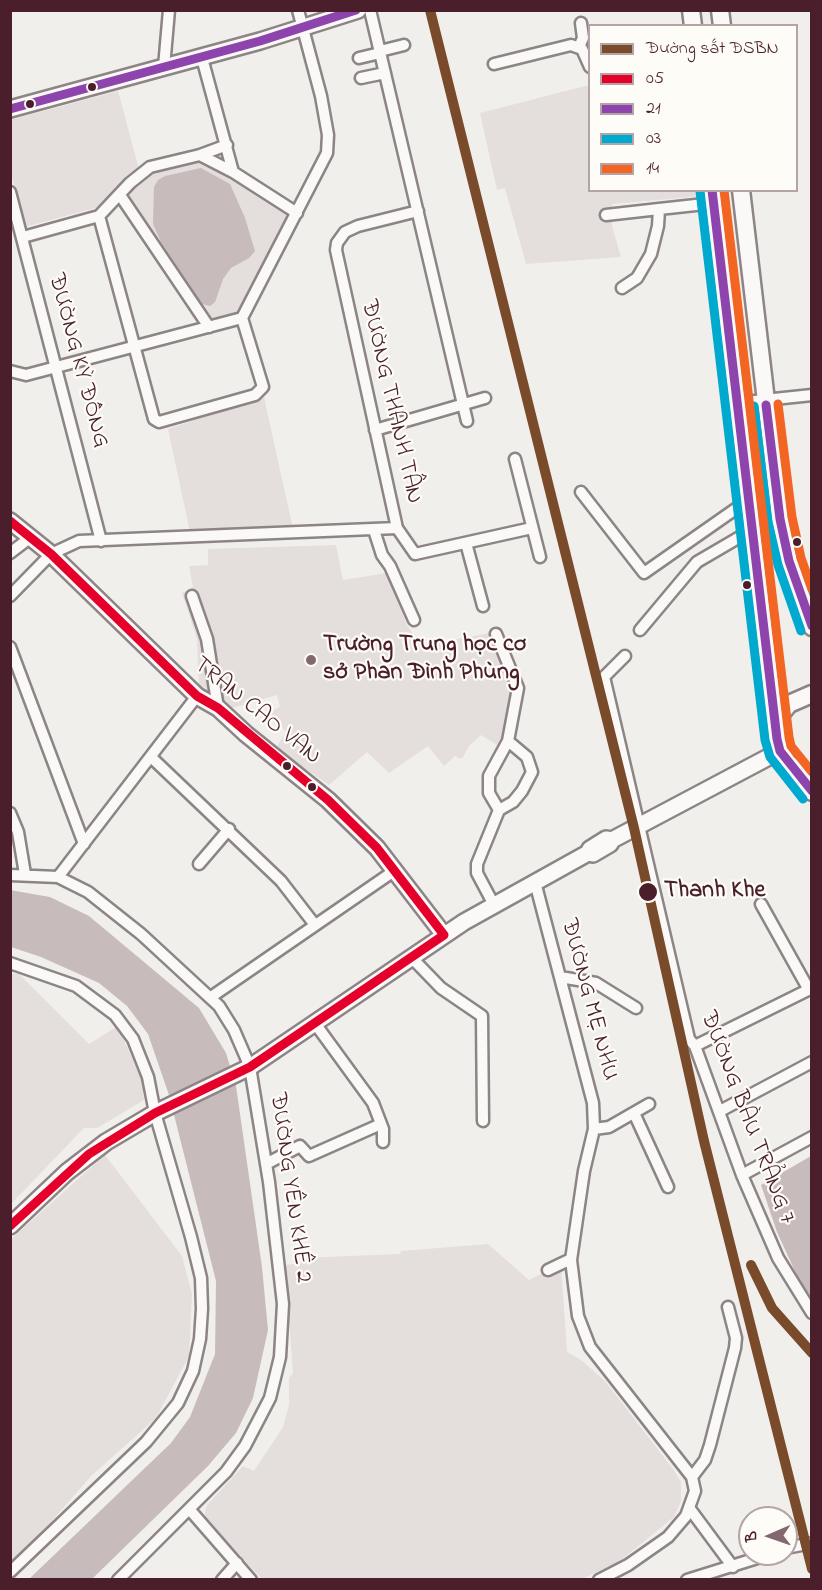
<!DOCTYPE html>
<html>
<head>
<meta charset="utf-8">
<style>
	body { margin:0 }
	#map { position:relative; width:822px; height:1590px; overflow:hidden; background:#f1efec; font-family:"Indie Flower",sans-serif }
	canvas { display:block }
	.frame { position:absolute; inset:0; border:12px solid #4a1f2b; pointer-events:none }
	.legend { position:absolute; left:588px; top:24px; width:210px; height:168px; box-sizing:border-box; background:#fdfcf7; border:2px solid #b5a4a5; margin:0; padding:8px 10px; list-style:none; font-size:18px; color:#4a1f2b }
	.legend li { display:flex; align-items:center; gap:12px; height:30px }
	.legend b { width:30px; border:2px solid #b5a4a5 }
	.north { position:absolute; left:738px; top:1506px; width:60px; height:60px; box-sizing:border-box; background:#fdfcf7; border:2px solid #b5a4a5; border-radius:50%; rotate:268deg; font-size:16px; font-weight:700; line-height:24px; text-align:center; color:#4a1f2b }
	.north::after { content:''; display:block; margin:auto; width:21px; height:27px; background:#84686f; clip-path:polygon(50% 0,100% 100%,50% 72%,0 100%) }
</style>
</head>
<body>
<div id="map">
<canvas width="822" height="1590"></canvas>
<div class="frame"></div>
<ul class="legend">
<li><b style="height:8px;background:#7a4b2a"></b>Đường sắt ĐSBN</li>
<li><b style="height:8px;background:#e4002b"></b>05</li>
<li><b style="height:8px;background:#8e44ad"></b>21</li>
<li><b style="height:8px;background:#00a9ce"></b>03</li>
<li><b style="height:8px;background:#f26522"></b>14</li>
</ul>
<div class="north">B</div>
</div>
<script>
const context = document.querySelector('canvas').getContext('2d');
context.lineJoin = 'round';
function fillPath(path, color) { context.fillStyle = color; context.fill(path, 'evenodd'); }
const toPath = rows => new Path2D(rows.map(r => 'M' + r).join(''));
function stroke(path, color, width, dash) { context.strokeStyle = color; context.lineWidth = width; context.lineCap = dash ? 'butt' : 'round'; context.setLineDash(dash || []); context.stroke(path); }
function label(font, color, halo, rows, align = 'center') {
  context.font = font + ' "Indie Flower",sans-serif'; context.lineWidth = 4.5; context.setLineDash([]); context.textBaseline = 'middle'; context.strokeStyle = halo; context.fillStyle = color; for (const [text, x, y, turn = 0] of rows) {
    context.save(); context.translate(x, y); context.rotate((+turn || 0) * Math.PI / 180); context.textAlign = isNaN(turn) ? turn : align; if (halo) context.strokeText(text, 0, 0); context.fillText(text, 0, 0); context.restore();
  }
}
const built = toPath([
	[589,85,590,190,702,190,703,196,612,204,612,226,621,257,526,264,505,188,497,190,480,113],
	[118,91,139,169,99,207,25,227,11,174,10,120],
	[264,397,293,529,190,532,168,429],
	[336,545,343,580,387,573,407,625,421,646,489,633,513,692,501,747,481,735,469,746,463,757,460,759,455,756,444,766,428,746,389,773,367,752,329,785,276,748,286,732,268,713,280,707,277,695,225,710,199,686,197,639,182,593,193,587,189,566,208,565,208,549],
	[11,974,19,974,89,1044,118,1026,142,1081,144,1100,97,1128,84,1128,11,1204],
	[488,1244,529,1280,561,1264,567,1352,581,1360,605,1381,673,1469,681,1482,681,1501,674,1517,620,1561,582,1579,262,1579,206,1520,205,1513,207,1505,243,1466,254,1471,283,1427,289,1405,289,1378,293,1373,285,1265,301,1263,301,1258,400,1254,401,1251]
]);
const green = toPath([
	[191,158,202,159,288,209,289,215,240,315,208,323,124,198,147,174],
	[105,1155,182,1256,192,1294,189,1356,156,1418,91,1476,11,1568,11,1239]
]);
const water = toPath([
	[201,168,230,184,245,218,255,251,249,258,231,268,223,279,215,302,210,306,202,304,161,242,153,224,154,187,158,180,165,176],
	[10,890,50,897,89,916,199,1008,226,1053,236,1086,262,1267,268,1330,253,1398,236,1433,208,1466,92,1579,29,1579,171,1443,190,1417,215,1354,216,1281,169,1095,148,1034,127,1006,99,983,41,957,11,947],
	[811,1156,811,1298,798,1278,777,1232,761,1185]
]);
const street = toPath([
	[370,10,467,421],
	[579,47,583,38,581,23],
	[380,51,404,45],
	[202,58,233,172],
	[359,58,380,53],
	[494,64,571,45,582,49,590,67],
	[164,67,169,10],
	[361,78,385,73],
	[200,155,227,145],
	[10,192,101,541],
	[120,195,209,327],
	[418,211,358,226,345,232,337,243,336,250,397,528,415,554,532,528],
	[606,215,659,209],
	[99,216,154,419,159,422,255,395,263,387,242,318,327,153,328,135,321,96,298,10],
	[23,237,99,216,130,183,150,167,200,155,233,172,297,213],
	[622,288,637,278,651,254,658,226,659,209,714,203],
	[10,371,26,375,242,318],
	[736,403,812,395],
	[375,430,485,398],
	[515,459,540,557],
	[581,492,644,573,747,501],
	[374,530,382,555,390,566,414,620],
	[466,543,483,606],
	[10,553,31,537],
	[10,596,51,554,79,541,397,528],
	[192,596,207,639,218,708],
	[640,630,697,562,750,531],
	[10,647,84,844],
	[625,656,604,677,689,1039,695,1046,742,1175,778,1258,812,1313],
	[152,758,281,881,315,925],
	[499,810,513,802,522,791,532,772,527,757,508,741],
	[10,813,18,832,25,874],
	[199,864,229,829],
	[10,875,58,877,88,892,141,934,219,1006,234,1030,250,1067,269,1182,283,1304,280,1357,270,1398,245,1446,226,1472,118,1580],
	[58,877,197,696],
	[535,882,593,1103,594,1129,584,1171,571,1260,578,1316,590,1347,692,1477,695,1491,686,1516,668,1537,628,1565,599,1580],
	[761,904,809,990],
	[494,905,477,873,477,864,499,810,489,793,489,776,508,741,518,688,496,634],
	[411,957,441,988,482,1016,483,1121],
	[10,963,76,986,115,1015,133,1039,148,1077,155,1113,191,1237,201,1278,202,1309,200,1339,193,1371,178,1403,146,1442,10,1572],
	[560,977,596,983,636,1008],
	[211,997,394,871],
	[314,1022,373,1103,383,1129,383,1142],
	[695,1046,812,988],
	[720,1111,812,1062],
	[634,1113,668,1187],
	[594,1129,609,1127,649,1104],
	[266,1164,300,1146,309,1156,381,1124],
	[742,1175,812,1137],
	[548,1270,571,1259],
	[692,1477,705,1460,710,1445,735,1348,736,1338,728,1307],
	[690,1509,733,1567],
	[190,1510,251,1580],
	[786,1548,812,1543],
	[222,1580,237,1563],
	[687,1580,770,1554]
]);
const secondary = toPath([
	[10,109,260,41,358,10],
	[10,521,51,554,197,696,218,708,246,734,328,800,377,848,444,935],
	[612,840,780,751],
	[10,1226,67,1172,106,1142,155,1113,250,1067,464,922,588,853,593,854,610,844,612,840,606,839,590,849,588,853]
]);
const primary = toPath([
	[691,10,693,26],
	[720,10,722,26],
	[712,190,777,739],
	[741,190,780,519,789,561,812,627],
	[812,694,789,704,781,714,777,739,780,751,788,763,799,771,812,774],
	[792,768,812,792]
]);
const bus1 = toPath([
	[10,521,51,554,197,696,218,708,328,800,377,848,444,935],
	[10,1226,89,1154,155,1113,250,1067,444,935]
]);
const bus2 = toPath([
	[10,109,260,41,356,10],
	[712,190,777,739,780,751,812,791],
	[766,405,780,519,789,561,812,626]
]);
const bus3 = toPath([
	[700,191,765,740,770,757,803,799],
	[754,406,768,522,778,565,801,631]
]);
const bus4 = toPath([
	[724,190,789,737,791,746,812,772],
	[778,404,792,517,801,558,812,589]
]);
const rail1 = toPath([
	[430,10,634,828,704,1141,812,1569],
	[751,1265,772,1308,812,1353]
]);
const markers = [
	[92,87,5,"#4a1f2b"],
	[30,104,5,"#4a1f2b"],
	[797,542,5,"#4a1f2b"],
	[747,585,5,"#4a1f2b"],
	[311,660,6,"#84686f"],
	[287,766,5,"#4a1f2b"],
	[312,787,5,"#4a1f2b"],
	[648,892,10,"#4a1f2b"]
];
const streetNames = [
	["ĐƯỜNG KỲ ĐỒNG",77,361,75],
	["ĐƯỜNG THANH TÂN",390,402,77],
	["TRAN CAO VAN",256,712,39],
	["ĐƯỜNG MẸ NHU",588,1000,75],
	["ĐƯỜNG BÀU TRẢNG 7",746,1118,69],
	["ĐƯỜNG YÊN KHÊ 2",289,1188,82]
];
const poiNames = [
	["Trường Trung học cơ",323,646],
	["sở Phan Đình Phùng",323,674]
];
const stopNames = [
	["Thanh Khe",664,892]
];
fillPath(built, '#e4dedd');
fillPath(green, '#e4dedc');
fillPath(water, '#c8bbbb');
stroke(street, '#8d8485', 15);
stroke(secondary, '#8d8485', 20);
stroke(primary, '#8d8485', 21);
stroke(street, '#faf9f7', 10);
stroke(secondary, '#faf9f7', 15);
stroke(primary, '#faf9f7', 16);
stroke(bus1, '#e4002b', 9);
stroke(bus2, '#8e44ad', 9);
stroke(bus3, '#00a9ce', 9);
stroke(bus4, '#f26522', 9);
stroke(rail1, '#7a4b2a', 10);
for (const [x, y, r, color] of markers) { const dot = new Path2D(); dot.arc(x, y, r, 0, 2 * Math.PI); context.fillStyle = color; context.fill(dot); stroke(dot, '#fdfcf7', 2); }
label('24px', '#4a1f2b', '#fdfcf7', streetNames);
label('bold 24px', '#4a1f2b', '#fdfcf7', poiNames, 'left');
label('bold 24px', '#4a1f2b', '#fdfcf7', stopNames, 'left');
</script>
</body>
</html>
